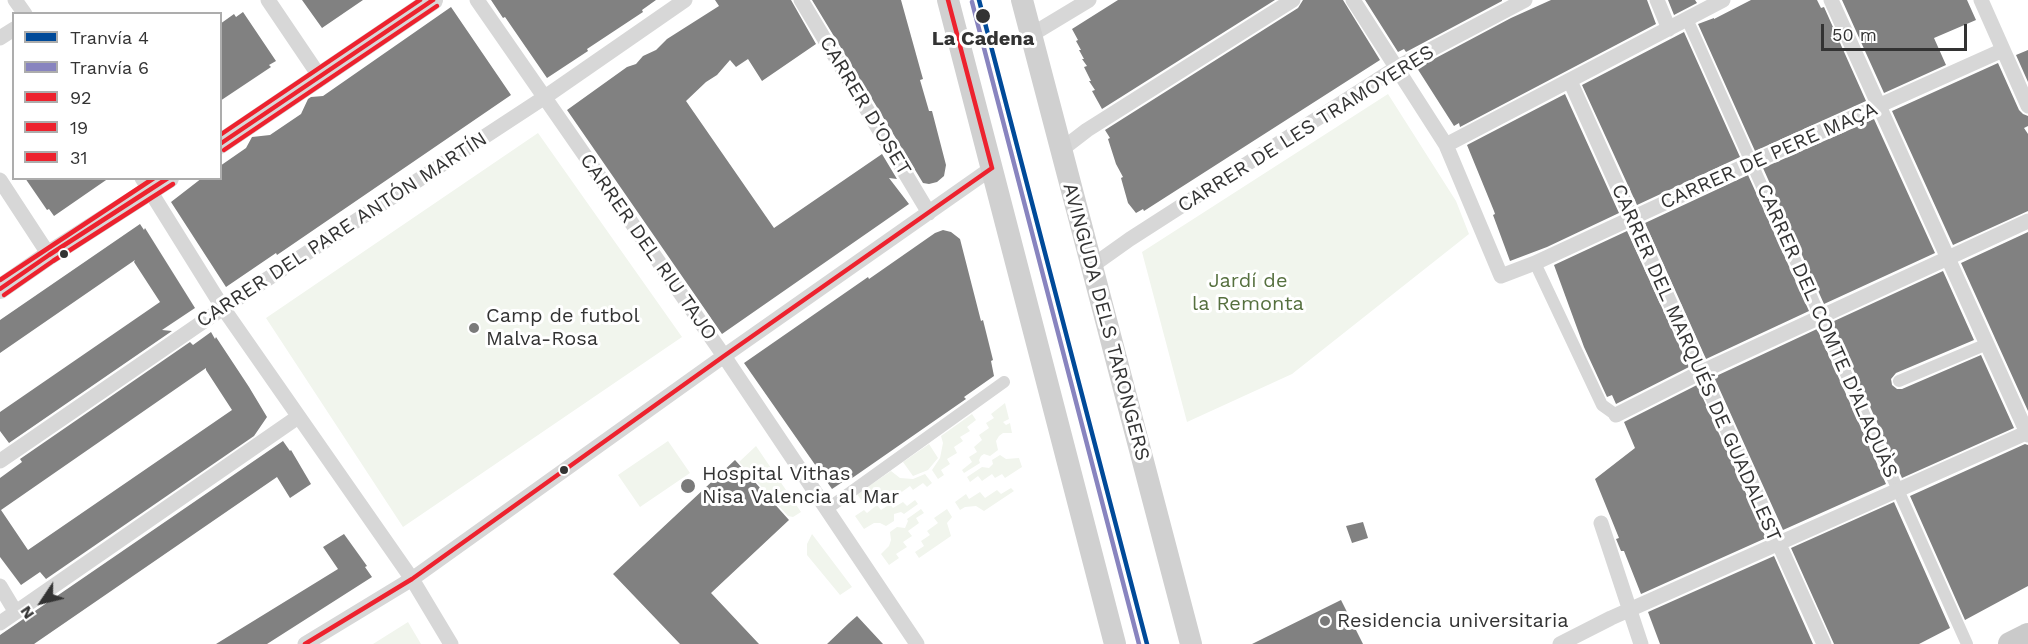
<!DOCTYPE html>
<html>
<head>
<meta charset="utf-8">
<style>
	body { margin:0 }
	#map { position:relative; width:2028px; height:644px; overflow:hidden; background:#fff; font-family:"Work Sans",sans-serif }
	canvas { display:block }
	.legend { position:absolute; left:12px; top:12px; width:210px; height:168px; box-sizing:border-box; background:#fff; border:2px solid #adadad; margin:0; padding:8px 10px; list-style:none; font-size:18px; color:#333 }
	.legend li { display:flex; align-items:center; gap:12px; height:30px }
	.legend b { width:30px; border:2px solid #adadad }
	.north { position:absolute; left:12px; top:572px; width:60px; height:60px; -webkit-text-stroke:4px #fff; paint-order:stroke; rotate:235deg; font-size:16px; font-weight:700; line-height:24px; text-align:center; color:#333 }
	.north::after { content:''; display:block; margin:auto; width:21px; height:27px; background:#333; clip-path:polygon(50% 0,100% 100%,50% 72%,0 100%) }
	.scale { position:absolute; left:1821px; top:24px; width:146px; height:27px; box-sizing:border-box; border:3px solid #333; border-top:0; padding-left:8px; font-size:18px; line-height:21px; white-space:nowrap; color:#333; -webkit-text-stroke:4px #fff; paint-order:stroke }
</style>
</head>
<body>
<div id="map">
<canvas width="2028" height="644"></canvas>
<ul class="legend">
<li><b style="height:8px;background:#004a99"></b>Tranvía 4</li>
<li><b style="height:8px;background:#8884bf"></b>Tranvía 6</li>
<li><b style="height:8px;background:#ed222e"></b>92</li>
<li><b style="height:8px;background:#ed222e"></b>19</li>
<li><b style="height:8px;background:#ed222e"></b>31</li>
</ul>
<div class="north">N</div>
<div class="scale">50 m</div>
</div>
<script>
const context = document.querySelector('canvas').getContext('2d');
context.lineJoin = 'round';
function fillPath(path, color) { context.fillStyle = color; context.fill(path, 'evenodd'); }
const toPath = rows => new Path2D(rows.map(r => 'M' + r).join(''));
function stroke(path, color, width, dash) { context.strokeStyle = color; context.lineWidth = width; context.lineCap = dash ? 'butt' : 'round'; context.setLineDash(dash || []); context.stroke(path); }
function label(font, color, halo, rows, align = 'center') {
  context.font = font + ' "Work Sans",sans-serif'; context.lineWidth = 6; context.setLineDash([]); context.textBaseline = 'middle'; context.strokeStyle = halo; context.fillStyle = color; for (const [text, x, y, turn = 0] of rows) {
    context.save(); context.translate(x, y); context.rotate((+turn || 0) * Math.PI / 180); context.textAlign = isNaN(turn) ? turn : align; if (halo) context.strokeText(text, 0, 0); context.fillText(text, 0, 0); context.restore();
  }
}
const green = toPath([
	[1388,94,1456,201,1469,234,1292,374,1187,422,1142,252],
	[538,133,682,337,403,527,266,318],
	[1005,403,1009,419,1003,422,1006,425,1010,423,1012,433,1003,433,999,436,996,441,998,450,990,456,984,454,981,456,979,460,980,463,964,473,962,470,972,462,969,457,977,452,974,447,982,440,979,435,989,428,986,423,994,418,991,414],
	[972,414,976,420,967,427,970,431,960,437,963,441,954,447,957,453,947,459,950,464,941,470,944,475,938,479,932,470,940,458,943,443,941,436],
	[668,441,690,473,640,507,618,475],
	[929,444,938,458,928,470,913,476,903,462],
	[756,446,801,512,793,517,788,516,739,462],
	[1000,455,1006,459,1019,458,1022,467,1005,478,1002,474,995,478,992,474,982,481,978,476,970,482,967,477,982,467,989,468,993,464,992,460],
	[891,471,900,478,913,479,925,474,932,483,927,487,923,483,913,490,910,486,899,494,896,490,887,496,884,492,874,498,870,494,861,500,857,494],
	[1011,488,1014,491,984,511,976,506,965,507,960,510,955,502,966,494,969,499,980,492,985,498,997,490,1001,494],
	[915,500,918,504,904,514,901,512,894,514,894,521,886,526,880,523,874,523,864,529,855,516,864,510,867,513,877,505,881,510,890,504,893,508,903,502,907,506],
	[921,509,924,513,916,518,919,523,908,531,912,536,903,542,907,547,896,554,899,558,889,565,881,554,889,546,891,540,890,532,897,527,905,528,908,521,907,519],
	[947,509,952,517,947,523,951,536,919,558,915,552,924,546,921,541,930,535,927,531,938,523,934,518],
	[812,534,852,587,840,595,807,555,807,544],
	[408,622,421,644,373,644]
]);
const building = toPath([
	[302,0,363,0,322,28],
	[491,0,656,0,642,10,643,12,587,49,588,51,547,78,505,17,503,18],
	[715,0,791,0,816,44,762,81,748,59,736,67,730,60,717,75,706,82,686,101,774,228,882,154,897,179,889,178,909,204,722,334,567,110,627,67,636,64,643,56,656,50,667,39,719,6],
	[812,0,901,0,921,72,923,79,920,80,929,111,932,111,946,165,944,176,937,182,929,184,923,183],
	[1118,0,1275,0,1102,109,1092,91,1095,90,1089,81,1091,81,1084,67,1087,66,1082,59,1084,59,1079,50,1081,50,1076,41,1078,40,1072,29],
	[1303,0,1343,0,1380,60,1144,211,1143,209,1136,213,1128,203,1121,178,1123,177,1116,164,1108,139,1110,138,1105,130,1298,8],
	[1365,0,1502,0,1502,1,1406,52,1404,49,1398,52],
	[1551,0,1647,0,1656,24,1460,127,1459,123,1454,126,1417,68,1511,18],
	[1668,0,1695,0,1697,3,1674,15],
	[1751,0,1817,0,1821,8,1824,7,1866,101,1755,151,1698,24,1714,18,1714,19],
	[1842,0,1967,0,1976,20,1934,38,1946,65,1884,93],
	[451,7,511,95,277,255,276,253,226,287,171,202,202,178,220,178,220,166,246,148,252,137,270,135,301,114,308,99,311,97,323,96],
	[243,12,276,61,269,65,271,67,220,101,220,24,234,14,236,17],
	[1684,32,1740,157,1637,205,1582,85],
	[2028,50,2028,82,2016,55],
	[1998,63,2019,110,2023,114,2028,116,2028,126,2024,128,2028,134,2028,211,1953,245,1892,111],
	[1565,94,1619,213,1547,247,1510,261,1493,215,1495,214,1494,211,1467,145],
	[1874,119,1935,253,1824,304,1763,168],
	[1748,175,1809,311,1706,359,1645,223],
	[25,178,109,178,54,216,49,209,47,210],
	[140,224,144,230,145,228,195,308,162,330,172,331,9,443,0,431,0,412,160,302,134,262,135,260,0,353,0,320],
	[943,230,951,232,960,239,981,321,983,320,993,360,991,361,994,376,964,397,966,399,940,417,845,483,844,481,832,489,744,363,868,277,869,279,935,233],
	[1627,231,1689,367,1616,404,1612,395,1607,397,1584,347,1554,265],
	[2028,232,2028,411,1961,263],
	[1943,271,1974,340,1896,373,1891,379,1892,385,1897,389,1902,389,1981,355,2014,428,1902,478,1832,322],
	[1817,329,1886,484,1783,530,1714,377],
	[211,332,215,339,216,337,249,387,267,417,254,436,46,579,40,572,21,585,0,557,0,478,22,462,20,459,190,342,193,345],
	[206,368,206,370,232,410,28,550,1,510],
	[1697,385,1766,538,1641,594,1624,551,1621,551,1616,539,1619,538,1595,479,1635,448,1624,422],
	[283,441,290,451,291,450,311,484,290,498,277,477,34,644,0,644,0,635],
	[2025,444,2028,445,2028,586,1965,620,1910,496],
	[735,460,789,520,711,593,759,644,680,644,613,574],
	[1894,502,1950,628,1919,644,1834,644,1791,548],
	[1363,522,1368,538,1352,543,1346,526],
	[344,534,367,566,365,567,372,577,267,644,216,644,338,569,323,547],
	[1774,556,1813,644,1660,644,1648,612],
	[1341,600,1363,644,1252,644],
	[857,616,883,644,827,644,849,623]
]);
const pedestrian = toPath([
	[1687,19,1967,644],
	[1535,263,1602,405,1616,415],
	[1899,381,1987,344],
	[827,509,1004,382]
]);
const minor = toPath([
	[15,0,25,14],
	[268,0,320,77],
	[477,0,724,356,917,644],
	[801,0,929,213],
	[1353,0,1446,145,1501,276,1535,263,1751,163,2003,50],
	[1657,0,1669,29],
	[1831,0,2028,435],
	[1981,0,2028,106],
	[1031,35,1089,0],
	[0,38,14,29],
	[1570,81,1824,644],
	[1446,145,1723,0],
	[1061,150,1087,130,1293,0],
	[142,178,223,308,412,579,451,644],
	[0,180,49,255],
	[1092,266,1130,239,1396,68,1525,0],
	[1616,415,1701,372,2028,221],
	[0,461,223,308,545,97,685,0],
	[1601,523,1641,644],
	[0,586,15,611],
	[0,623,298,417],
	[305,644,412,579,724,356,992,168],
	[1560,644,1611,618,2028,432]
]);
const tertiary = toPath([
	[220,144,433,0],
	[0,289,49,255,169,178]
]);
const secondary = toPath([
	[948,0,1115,644],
	[1022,0,1191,644]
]);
const primary = toPath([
	[2010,644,2028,635]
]);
const bus1 = toPath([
	[948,0,992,168],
	[220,144,433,0],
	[0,289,49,255,168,178],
	[305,644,412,579,724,356,992,168]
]);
const bus2 = toPath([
	[224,150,437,6],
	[4,295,53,261,173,184]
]);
const bus3 = toPath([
	[220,135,420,0],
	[0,280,154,178]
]);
const tram1 = toPath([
	[979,0,1147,644]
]);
const tram2 = toPath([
	[972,2,1139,644]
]);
const markers = [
	[983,16,8,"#333"],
	[64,254,5,"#333"],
	[474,328,6,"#7a7a7a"],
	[564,470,5,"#333"],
	[688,486,8,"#7a7a7a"],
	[1325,621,6,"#7a7a7a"]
];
const stopNames = [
	["La Cadena",983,39]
];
const streetNames = [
	["CARRER D'OSET",865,106,59],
	["CARRER DE LES TRAMOYERES",1306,129,-32],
	["CARRER DE PERE MAÇA",1769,156,-24],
	["CARRER DEL PARE ANTÓN MARTÍN",342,230,-33],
	["CARRER DEL RIU TAJO",648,247,55],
	["AVINGUDA DELS TARONGERS",1106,322,75],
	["CARRER DEL COMTE D'ALAQUÀS",1827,331,66],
	["CARRER DEL MARQUÉS DE GUADALEST",1696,363,66]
];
const parkNames = [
	["Jardí de",1248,281],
	["la Remonta",1248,304]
];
const poiNames = [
	["Camp de futbol",486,316],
	["Malva-Rosa",486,339],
	["Hospital Vithas",702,474],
	["Nisa Valencia al Mar",702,497],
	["Residencia universitaria",1337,621]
];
fillPath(green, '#f1f5ed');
fillPath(building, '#818181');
stroke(pedestrian, '#d7d7d7', 12);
stroke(minor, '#d7d7d7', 15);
stroke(tertiary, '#d7d7d7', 20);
stroke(secondary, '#d0d0d0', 22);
stroke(primary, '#cacaca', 24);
stroke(bus1, '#ed222e', 4.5);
stroke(bus2, '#ed222e', 4.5);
stroke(bus3, '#ed222e', 4.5);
stroke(tram1, '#004a99', 4.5);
stroke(tram2, '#8884bf', 4.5);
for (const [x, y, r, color] of markers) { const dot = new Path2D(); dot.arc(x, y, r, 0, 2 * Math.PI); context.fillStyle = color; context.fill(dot); stroke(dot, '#fff', 2); }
label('bold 20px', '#333', '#fff', stopNames);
label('20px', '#333', '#fff', streetNames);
label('20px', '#56703f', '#fff', parkNames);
label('20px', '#333', '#fff', poiNames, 'left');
</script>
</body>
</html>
